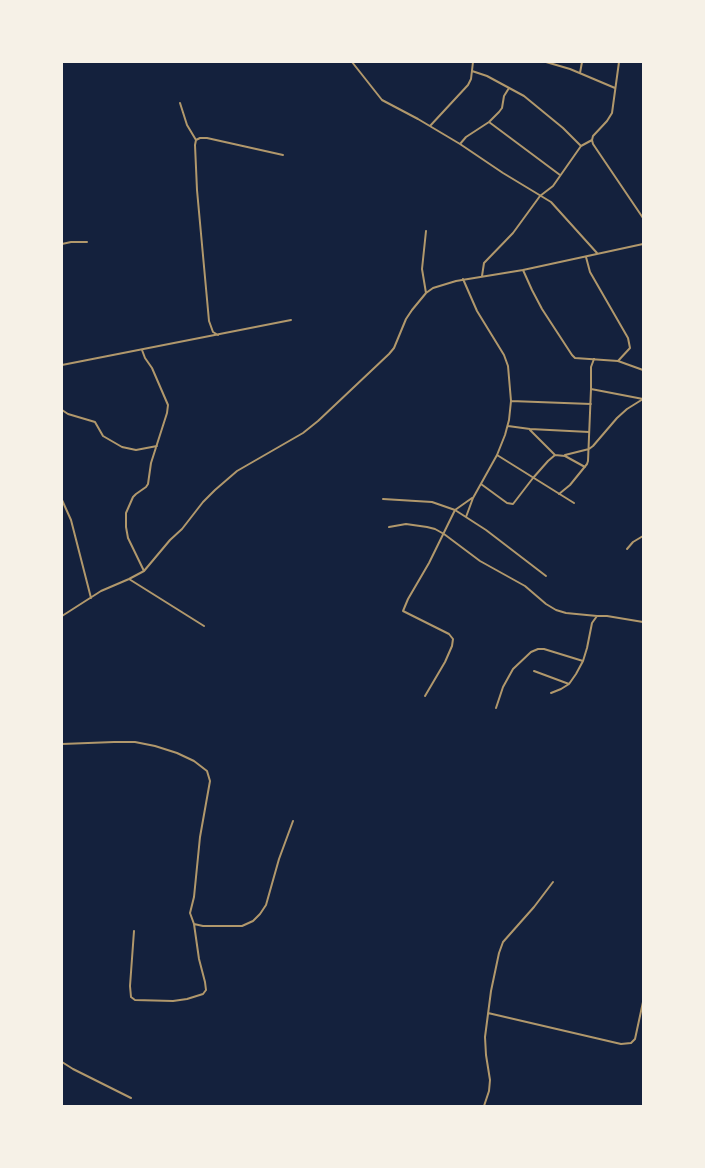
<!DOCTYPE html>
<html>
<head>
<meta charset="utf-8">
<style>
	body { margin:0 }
	#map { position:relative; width:705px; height:1168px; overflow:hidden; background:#14213d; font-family:"Roboto Condensed",sans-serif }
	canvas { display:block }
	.frame { position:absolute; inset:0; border:63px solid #f6f1e7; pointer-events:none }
</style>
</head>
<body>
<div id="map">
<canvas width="705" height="1168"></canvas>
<div class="frame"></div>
</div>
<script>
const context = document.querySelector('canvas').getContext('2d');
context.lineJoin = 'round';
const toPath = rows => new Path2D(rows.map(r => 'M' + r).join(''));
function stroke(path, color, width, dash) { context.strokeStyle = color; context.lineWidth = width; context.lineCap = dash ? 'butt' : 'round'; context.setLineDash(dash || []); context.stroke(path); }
const minor = toPath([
	[352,62,382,100,418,119,460,144,503,173,551,202,597,253],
	[546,62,570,69,615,88],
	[619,62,612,113,607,121,593,136,592,140,593,144,643,218],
	[472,71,487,76,524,96,563,128,581,146],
	[580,73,582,62],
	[180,103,187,125,196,140],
	[489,122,560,175],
	[430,126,468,85,471,79,473,62],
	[460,144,466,137,489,122,499,112,502,108,504,96,509,88],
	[426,231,422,269,426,293],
	[62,244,71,242,87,242],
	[586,257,590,272,628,338,630,348,618,361],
	[523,270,532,290,542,309,572,355,575,358,618,361,643,370],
	[482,276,484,263,513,233,540,196,553,186,581,146,592,140],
	[463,279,477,311,504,355,508,366,511,401,509,420,505,435,497,455,473,498,466,517],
	[218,335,213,332,209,321,197,190,195,145,196,140,200,138,207,138,283,155],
	[142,350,145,358,152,368,168,405,167,413,151,463,148,484,146,487,136,494,133,497,126,513,126,527,128,538,144,571],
	[62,365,291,320],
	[591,389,591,367,594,359],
	[511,401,591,404],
	[62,410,68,414,95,422,103,436,122,447,136,450,157,446],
	[508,426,530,429,589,432],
	[530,430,555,455],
	[497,455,574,503],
	[565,455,589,449,593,446,617,418,627,409,643,399],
	[481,484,507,503,513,504,533,478,548,461,555,455,565,456,585,467],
	[559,494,570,485,587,464,588,461,591,389,643,399],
	[383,499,432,502,455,510,486,530,546,576],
	[62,500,71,520,91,598],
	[389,527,406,524,427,527,435,529,444,534,480,561,525,586,546,604,556,610,566,613,597,616],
	[627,549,633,542,643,536],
	[129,579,204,626],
	[62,616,101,591,129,579,144,571,170,540,182,529,203,502,215,490,237,471,303,433,318,421,389,354,394,348,406,319,412,310,426,293,433,288,456,281,523,270,643,244],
	[534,671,569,684],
	[551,693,561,689,569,684,576,674,583,661,587,648,592,623,597,616,607,616,643,622],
	[425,696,445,662,452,646,453,639,449,634,403,611,408,599,429,563,455,510,472,498],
	[496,708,503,687,513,669,531,652,538,649,544,649,583,661],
	[62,744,114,742,135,742,155,746,177,753,194,761,207,771,210,781,200,837,194,897,190,913,194,924,203,926,242,926,253,921,260,914,266,905,279,859,293,821],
	[134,931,130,986,131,997,135,1000,173,1001,187,999,203,994,206,990,205,982,199,959,194,924],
	[643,958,643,960],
	[488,1013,621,1044,631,1043,635,1039,643,1002],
	[62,1062,73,1069,131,1098],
	[484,1106,489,1091,490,1080,486,1055,485,1037,491,991,499,953,503,942,534,907,553,882]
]);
stroke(minor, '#b1986c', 2);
</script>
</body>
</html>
